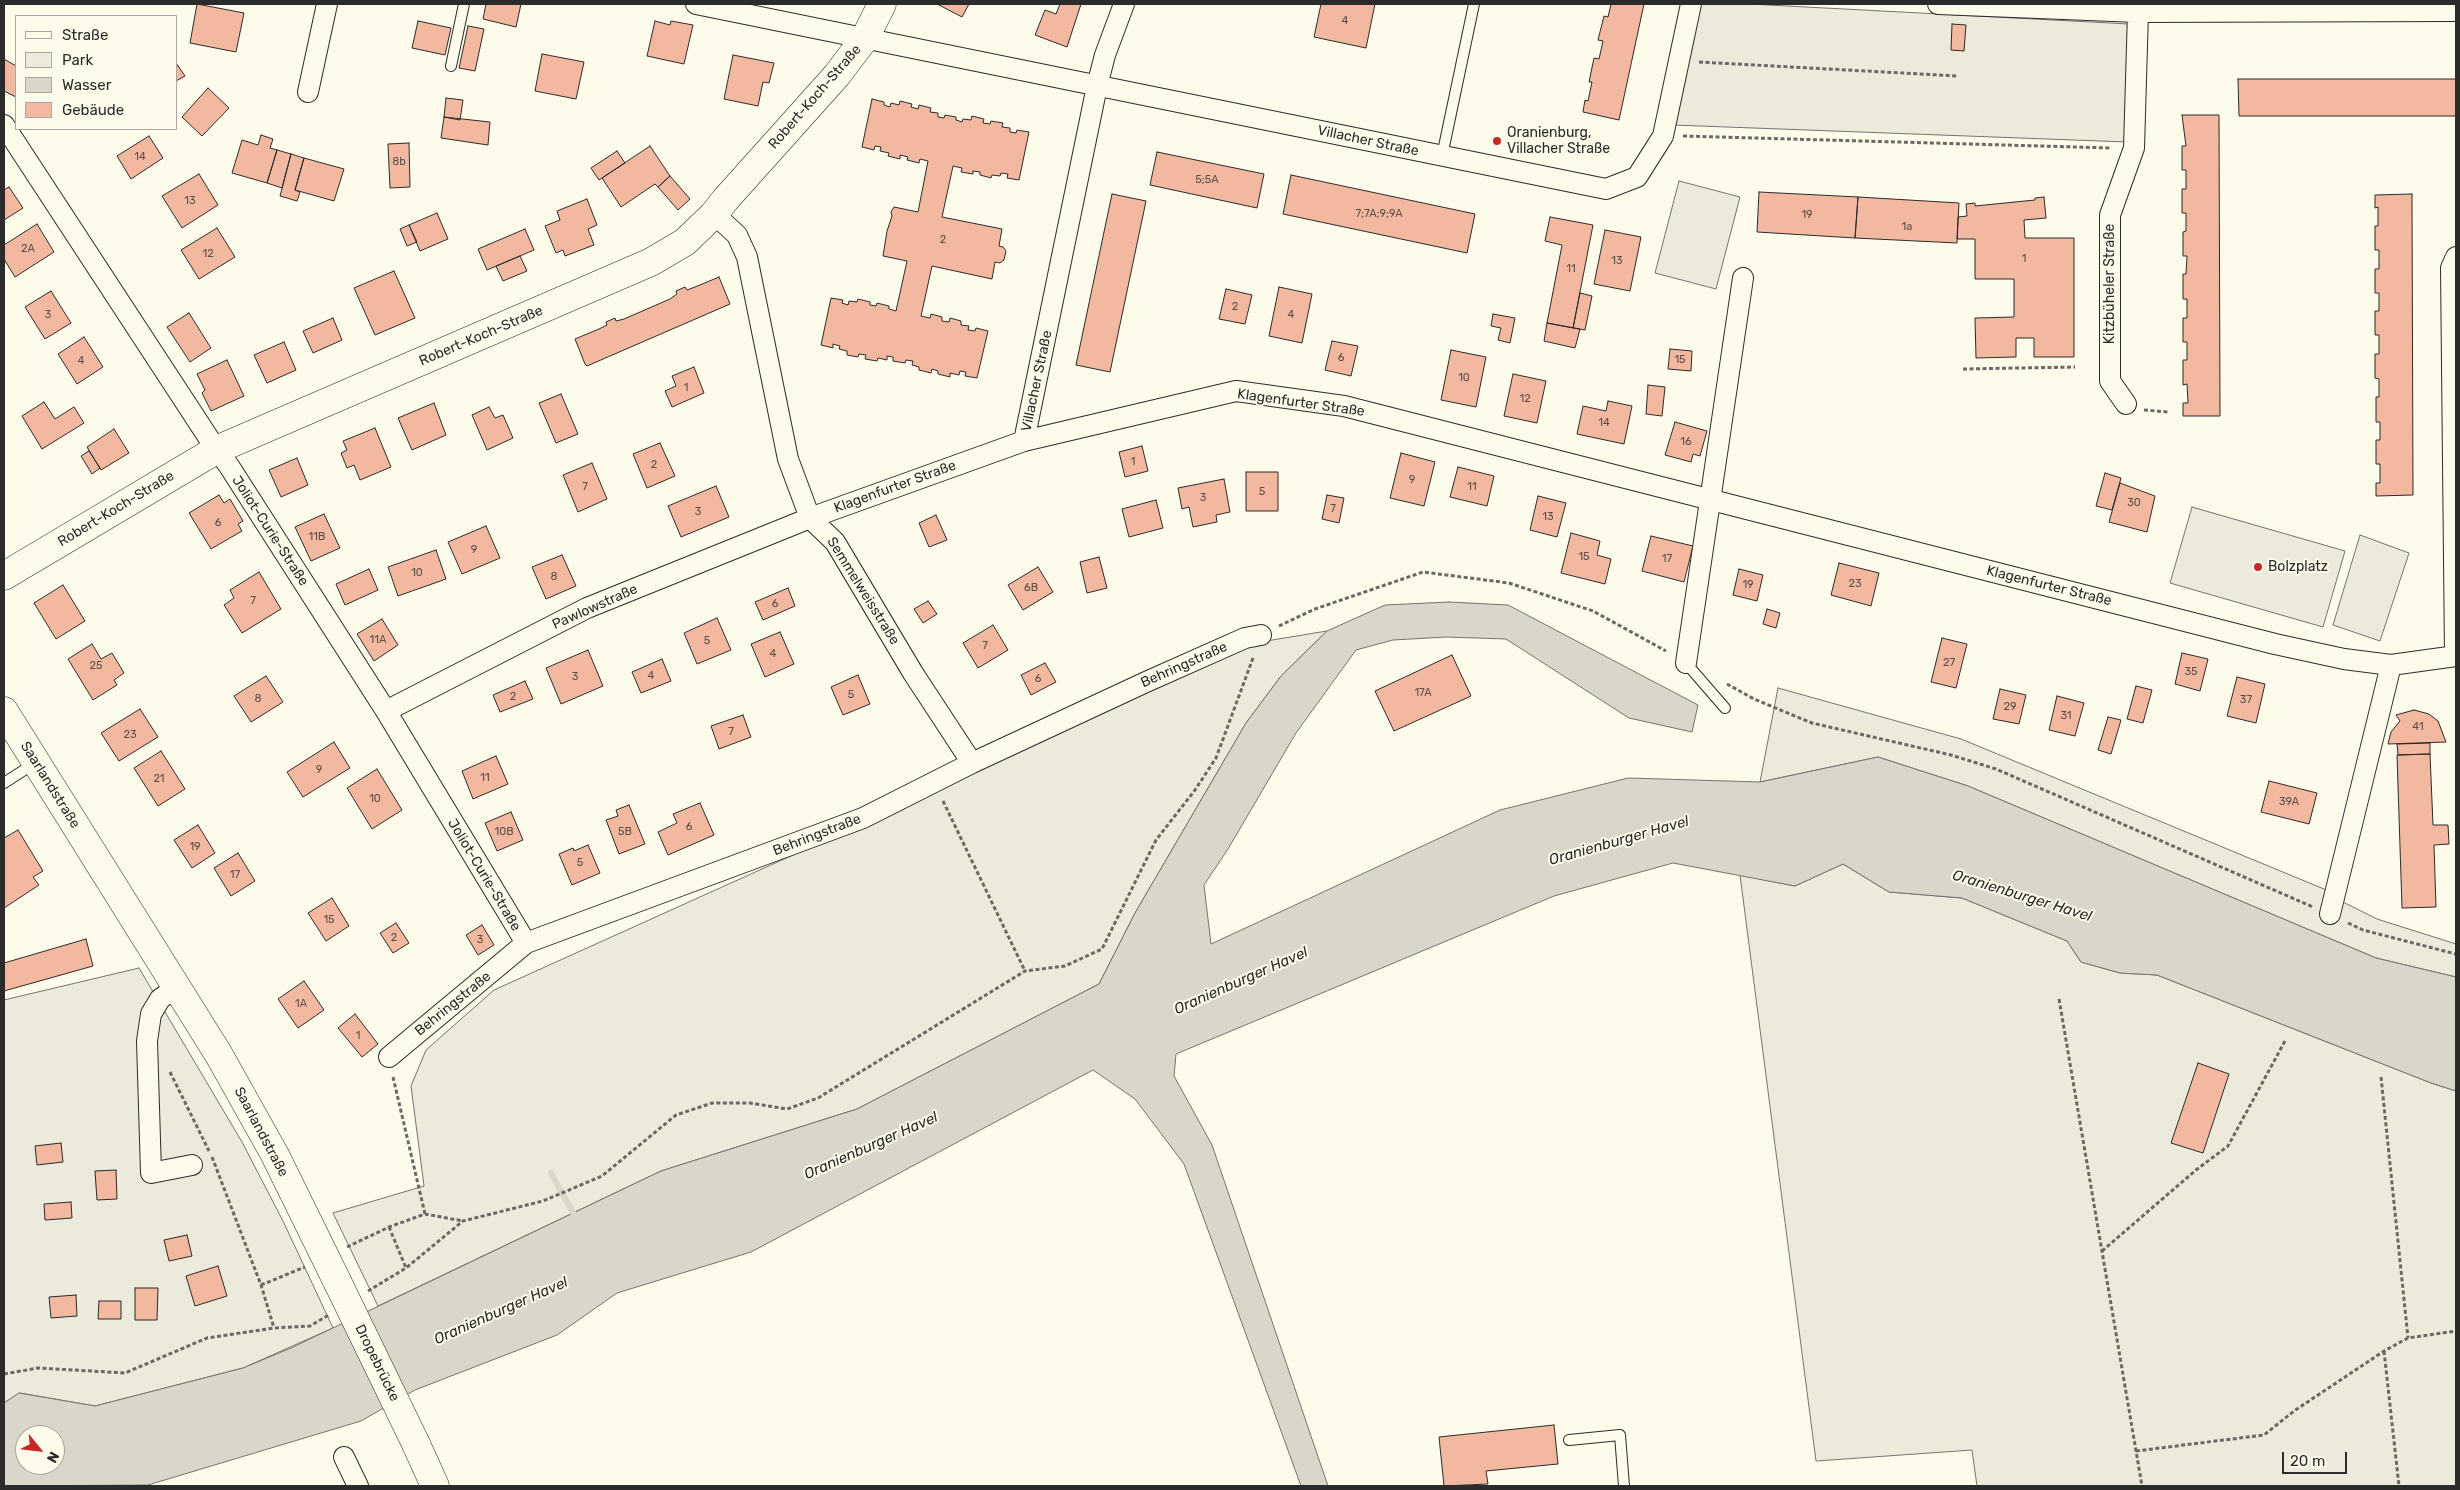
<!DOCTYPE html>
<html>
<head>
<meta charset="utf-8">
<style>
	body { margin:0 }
	#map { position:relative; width:2460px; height:1490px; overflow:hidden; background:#fdfbea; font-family:Rubik,sans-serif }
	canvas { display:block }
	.frame { position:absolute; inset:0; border:5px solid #2b2b2b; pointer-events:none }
	.legend { position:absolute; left:15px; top:15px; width:162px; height:115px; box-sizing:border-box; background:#fdfbea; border:1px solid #a9a89e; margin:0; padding:6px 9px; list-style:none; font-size:15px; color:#2b2b2b }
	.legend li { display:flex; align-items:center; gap:10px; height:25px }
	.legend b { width:25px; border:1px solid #a9a89e }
	.north { position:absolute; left:15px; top:1425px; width:50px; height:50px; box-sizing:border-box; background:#fdfbea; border:1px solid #a9a89e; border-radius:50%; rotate:119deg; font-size:14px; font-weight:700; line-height:20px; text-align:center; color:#2b2b2b }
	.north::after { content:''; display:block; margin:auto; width:18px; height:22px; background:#c62828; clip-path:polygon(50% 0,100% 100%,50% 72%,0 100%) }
	.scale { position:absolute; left:2282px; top:1452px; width:65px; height:22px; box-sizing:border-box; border:2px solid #2b2b2b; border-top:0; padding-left:6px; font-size:15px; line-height:18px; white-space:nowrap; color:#2b2b2b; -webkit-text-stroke:4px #fdfbea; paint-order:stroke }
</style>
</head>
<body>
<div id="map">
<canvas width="2460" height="1490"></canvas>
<div class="frame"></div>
<ul class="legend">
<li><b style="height:6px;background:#fdfbea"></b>Straße</li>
<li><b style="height:14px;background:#ecebdb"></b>Park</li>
<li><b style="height:14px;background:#d8d7c9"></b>Wasser</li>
<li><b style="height:14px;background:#f2b8a0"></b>Gebäude</li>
</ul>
<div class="north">N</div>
<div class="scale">20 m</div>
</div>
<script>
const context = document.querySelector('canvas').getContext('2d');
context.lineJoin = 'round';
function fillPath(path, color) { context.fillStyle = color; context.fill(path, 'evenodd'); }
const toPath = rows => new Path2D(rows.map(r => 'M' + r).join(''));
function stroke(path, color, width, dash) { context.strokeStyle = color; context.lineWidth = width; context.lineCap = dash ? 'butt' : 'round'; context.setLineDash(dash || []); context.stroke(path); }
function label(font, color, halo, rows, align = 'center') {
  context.font = font + ' Rubik,sans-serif'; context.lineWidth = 4; context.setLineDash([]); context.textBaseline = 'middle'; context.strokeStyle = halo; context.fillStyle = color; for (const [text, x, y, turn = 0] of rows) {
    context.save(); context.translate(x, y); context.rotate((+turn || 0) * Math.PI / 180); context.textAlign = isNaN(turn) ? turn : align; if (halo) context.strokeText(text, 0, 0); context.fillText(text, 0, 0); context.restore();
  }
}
const green = toPath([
	[1700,4,1749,4,2129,24,2127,142,1673,125,1700,4],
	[2192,507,2345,551,2323,627,2170,583,2192,507],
	[1327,631,1281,676,1246,723,1135,913,1099,984,857,1109,661,1171,378,1306,333,1213,424,1186,411,1086,426,1050,494,990,968,776,1242,645,1327,631],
	[1778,688,1961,739,2324,889,2345,903,2377,919,2456,944,2456,977,2376,958,1968,786,1878,757,1760,782,1778,688],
	[1843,864,1889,892,1962,898,2067,941,2081,962,2120,973,2157,975,2431,1083,2456,1091,2456,1486,1977,1486,1972,1450,1816,1461,1740,875,1795,886,1843,864],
	[139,968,242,1142,284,1223,333,1328,243,1368,95,1406,20,1393,4,1403,4,1000,139,968]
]);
const parking = toPath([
	[1679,181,1740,197,1716,289,1655,273,1679,181],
	[2360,535,2409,553,2380,641,2333,625,2360,535]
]);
const water = toPath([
	[1449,602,1508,605,1698,705,1692,732,1629,718,1506,639,1446,637,1393,640,1356,650,1296,733,1228,849,1204,885,1211,944,1500,810,1628,778,1760,782,1878,757,1968,786,2376,958,2456,977,2456,1091,2431,1083,2157,975,2120,973,2081,962,2067,941,1962,898,1889,892,1843,864,1795,886,1673,863,1554,896,1176,1054,1174,1076,1212,1145,1328,1486,1301,1486,1184,1164,1135,1099,1093,1070,751,1252,617,1293,557,1335,415,1390,361,1421,148,1485,4,1486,4,1403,19,1393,95,1406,243,1368,291,1348,661,1171,857,1109,1099,984,1135,913,1246,723,1281,676,1327,631,1385,605,1449,602],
	[25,1435,55,1435,55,1465,25,1465,25,1435]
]);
const stream = toPath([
	[551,1173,577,1220]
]);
const building = toPath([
	[197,4,244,13,236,52,190,43,197,4],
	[486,4,521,4,516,27,483,19,486,4],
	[937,4,969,4,962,17,937,4],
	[1060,4,1081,4,1067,47,1035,35,1045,10,1056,14,1060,4],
	[1321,4,1375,4,1366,48,1314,37,1321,4],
	[1611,4,1644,4,1619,120,1583,112,1585,100,1588,101,1592,82,1589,82,1594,58,1599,59,1603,41,1598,40,1604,16,1608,17,1611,4],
	[418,21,451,28,445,55,412,48,418,21],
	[655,21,670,25,671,21,693,25,684,64,647,56,655,21],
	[1952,24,1966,25,1964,51,1951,50,1952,24],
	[468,26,484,29,475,71,459,68,468,26],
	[542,54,584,62,576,99,535,91,542,54],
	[733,55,774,63,769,83,763,82,758,106,724,99,733,55],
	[4,59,16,66,16,97,4,91,4,59],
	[176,63,185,76,176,81,176,63],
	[2238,79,2456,79,2456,116,2239,116,2238,79],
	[208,88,229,108,202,136,182,117,208,88],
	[446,98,463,100,460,120,444,117,446,98],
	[872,99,884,102,884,105,890,107,891,103,899,105,900,101,912,104,911,107,918,109,919,105,931,108,930,112,938,113,938,117,944,118,945,115,956,117,956,120,962,122,963,119,971,120,972,116,984,119,983,123,990,124,991,121,1003,123,1002,127,1010,128,1010,132,1016,133,1017,130,1029,132,1019,180,1007,178,1008,174,1001,173,1000,176,992,175,991,178,980,175,980,172,973,171,973,174,961,172,962,168,953,166,942,217,1002,229,999,246,1003,247,1006,251,1004,260,1000,263,995,262,992,279,932,266,921,316,930,318,931,314,942,317,942,321,949,322,950,318,961,321,961,325,969,326,968,330,975,331,976,328,988,331,977,378,965,376,966,372,960,371,959,375,950,373,950,377,938,374,938,371,932,369,931,373,919,370,919,367,912,365,913,361,906,360,905,363,893,361,893,357,887,356,887,360,878,358,877,361,865,359,866,355,859,354,858,357,847,355,847,351,839,349,840,346,833,344,833,348,821,345,831,298,843,300,842,303,848,305,849,301,857,302,858,299,870,302,870,305,876,306,877,303,889,306,889,309,896,311,907,261,883,256,887,231,892,216,891,212,894,207,918,212,928,161,920,159,919,163,907,160,908,157,900,155,900,159,888,156,889,153,880,151,881,147,875,146,874,150,862,147,872,99],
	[2182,115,2219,115,2220,416,2183,416,2183,403,2188,403,2187,384,2183,385,2183,360,2187,360,2187,342,2183,342,2183,318,2187,318,2187,299,2183,299,2183,274,2186,274,2187,256,2183,256,2183,232,2186,231,2186,213,2182,213,2182,189,2186,189,2186,170,2182,170,2182,146,2186,146,2182,115],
	[444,117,490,122,488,145,441,138,444,117],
	[261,135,273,139,270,148,277,150,267,183,232,173,242,140,258,145,261,135],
	[149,136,163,158,131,179,117,156,149,136],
	[409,143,410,187,390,188,388,144,409,143],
	[650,146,670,176,658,187,655,184,621,207,602,178,650,146],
	[277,150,291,154,282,188,267,183,277,150],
	[617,151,625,163,599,180,591,168,617,151],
	[1157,152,1264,174,1257,208,1150,185,1157,152],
	[291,154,304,158,295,190,300,192,297,201,280,196,291,154],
	[304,158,344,169,334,201,295,190,304,158],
	[199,174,218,205,182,228,162,196,199,174],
	[1291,175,1475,214,1467,253,1283,214,1291,175],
	[670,176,690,199,678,210,658,187,670,176],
	[9,187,23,208,4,220,4,190,9,187],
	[1759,192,1858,197,1855,238,1757,232,1759,192],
	[1112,194,1146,201,1110,372,1076,365,1112,194],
	[2412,194,2413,495,2376,496,2376,483,2380,483,2380,464,2376,464,2376,440,2380,440,2380,422,2376,422,2376,397,2379,397,2379,379,2375,378,2375,354,2379,354,2379,335,2375,335,2375,311,2379,311,2379,293,2375,293,2375,269,2379,269,2379,250,2375,250,2375,226,2378,226,2378,207,2375,208,2375,195,2412,194],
	[1858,197,1959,203,1957,243,1855,238,1858,197],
	[2044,197,2046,218,2024,220,2025,238,2074,238,2074,357,2034,357,2034,338,2016,338,2016,357,1976,358,1975,318,2014,317,2014,279,1975,279,1975,239,1957,239,1958,217,1967,216,1966,204,1975,203,1975,206,2035,200,2035,198,2044,197],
	[587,199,597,225,588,229,594,245,565,256,563,250,556,253,545,226,560,220,557,211,587,199],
	[437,213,448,239,420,251,409,225,437,213],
	[1550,217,1593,225,1573,328,1547,323,1562,245,1545,241,1550,217],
	[37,224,54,252,15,277,4,259,4,245,37,224],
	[409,225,417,242,407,246,400,229,409,225],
	[217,228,235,257,199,279,181,250,217,228],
	[525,229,534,250,487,270,478,249,525,229],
	[1605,230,1641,237,1630,291,1594,284,1605,230],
	[520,256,527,271,503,281,496,266,520,256],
	[394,271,415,318,375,335,354,288,394,271],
	[719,277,730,304,587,366,585,364,575,339,599,329,607,325,606,322,615,318,616,321,624,319,670,299,677,294,676,291,685,287,687,290,695,287,719,277],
	[1279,287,1312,294,1302,343,1269,336,1279,287],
	[1226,289,1252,295,1245,324,1219,319,1226,289],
	[51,291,71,323,45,339,25,307,51,291],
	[1580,293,1592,296,1585,330,1573,328,1580,293],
	[189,313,211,348,190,362,167,327,189,313],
	[1493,314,1515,318,1510,343,1498,340,1501,328,1491,326,1493,314],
	[333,318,342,340,313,353,303,331,333,318],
	[1547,323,1580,329,1575,348,1544,341,1547,323],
	[84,337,103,367,77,384,58,354,84,337],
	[1332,341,1358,346,1351,376,1325,370,1332,341],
	[284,342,296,370,267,383,254,355,284,342],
	[1670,349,1692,351,1691,371,1668,369,1670,349],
	[1451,350,1486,357,1476,407,1441,400,1451,350],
	[227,360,244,396,211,411,202,393,205,390,197,374,227,360],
	[694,367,704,393,672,407,665,391,676,386,672,376,694,367],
	[1513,374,1546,381,1537,423,1504,416,1513,374],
	[1648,385,1665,387,1662,416,1646,414,1648,385],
	[561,394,578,434,556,443,539,403,561,394],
	[1608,401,1632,406,1624,444,1577,434,1583,406,1606,411,1608,401],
	[44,402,55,419,74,407,84,423,42,449,22,416,44,402],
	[434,403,446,435,412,450,398,418,434,403],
	[489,407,495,418,503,415,513,438,487,450,472,415,489,407],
	[1675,422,1707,431,1700,456,1693,454,1691,462,1665,455,1675,422],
	[375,428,391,467,360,480,354,465,347,468,341,453,347,450,343,441,375,428],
	[114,429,129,453,101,470,87,447,114,429],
	[660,443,675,476,647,488,633,454,660,443],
	[1142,446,1148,471,1125,477,1119,452,1142,446],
	[89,451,100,468,92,474,81,456,89,451],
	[1401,453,1435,462,1424,506,1390,498,1401,453],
	[297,458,308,485,281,497,269,470,297,458],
	[592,463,607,499,578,512,563,475,592,463],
	[1458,467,1494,476,1487,506,1450,497,1458,467],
	[1246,472,1278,472,1278,511,1246,511,1246,472],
	[2105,473,2121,478,2112,510,2096,506,2105,473],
	[1224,479,1230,512,1216,515,1217,522,1193,527,1189,507,1182,509,1178,488,1224,479],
	[2120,483,2155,496,2147,532,2109,522,2120,483],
	[716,486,729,517,681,537,668,506,716,486],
	[219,495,224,503,230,499,243,521,238,524,242,531,211,549,189,513,219,495],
	[1327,495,1344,498,1339,523,1322,519,1327,495],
	[1538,496,1566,503,1557,537,1530,530,1538,496],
	[1156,500,1163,528,1129,537,1122,509,1156,500],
	[324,514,340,548,311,561,295,527,324,514],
	[936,515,947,540,929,547,919,523,936,515],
	[486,526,500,558,462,574,448,542,486,526],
	[1571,533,1600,541,1597,555,1611,559,1605,584,1561,573,1571,533],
	[1651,536,1693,546,1684,582,1642,571,1651,536],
	[436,550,446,579,398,596,388,567,436,550],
	[562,555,576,586,546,599,532,567,562,555],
	[1099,557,1107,588,1087,593,1080,562,1099,557],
	[1839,563,1879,573,1871,606,1831,595,1839,563],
	[1038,567,1053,592,1023,610,1008,585,1038,567],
	[369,569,378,590,345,605,336,584,369,569],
	[1739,569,1763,575,1757,601,1733,595,1739,569],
	[259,572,281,609,242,633,224,605,234,598,230,590,259,572],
	[63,585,85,621,56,639,34,603,63,585],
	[788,588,795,606,763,620,755,602,788,588],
	[928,601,937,614,923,623,914,609,928,601],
	[1767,609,1780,613,1776,628,1763,624,1767,609],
	[717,618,731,650,697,664,684,633,717,618],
	[382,619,398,645,374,661,357,634,382,619],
	[993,625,1008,650,978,668,963,643,993,625],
	[780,632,794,664,765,677,751,644,780,632],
	[1942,638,1967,644,1956,688,1931,682,1942,638],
	[92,644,101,659,112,653,124,673,114,680,117,685,93,700,68,659,92,644],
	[588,650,603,686,561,704,546,668,588,650],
	[2182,653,2208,659,2200,691,2175,684,2182,653],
	[1452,655,1471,696,1394,731,1375,691,1452,655],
	[662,659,671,681,641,693,632,672,662,659],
	[1045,663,1056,682,1031,695,1021,675,1045,663],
	[858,675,870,704,843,715,831,687,858,675],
	[266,676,283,702,251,722,234,696,266,676],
	[2237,677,2265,684,2256,723,2227,716,2237,677],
	[525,681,533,699,500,712,493,695,525,681],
	[2136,686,2152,690,2143,723,2127,719,2136,686],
	[2000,689,2026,695,2019,724,1993,719,2000,689],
	[2057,696,2084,703,2075,736,2049,730,2057,696],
	[140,709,158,737,119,761,101,733,140,709],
	[2414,710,2429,714,2438,721,2446,742,2388,744,2391,732,2400,721,2396,715,2414,710],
	[743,715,751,737,719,749,711,726,743,715],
	[2108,717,2121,720,2111,754,2098,750,2108,717],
	[334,742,350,768,303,797,287,772,334,742],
	[2430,743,2430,754,2398,755,2397,744,2430,743],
	[161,751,185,789,158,806,134,768,161,751],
	[2430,754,2433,825,2448,825,2449,844,2434,845,2436,907,2402,908,2397,755,2430,754],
	[496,756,508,784,473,799,462,771,496,756],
	[377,769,402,810,372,829,347,788,377,769],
	[2269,781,2317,793,2309,824,2261,812,2269,781],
	[700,803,714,835,668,855,658,832,677,823,673,814,700,803],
	[629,805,645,844,619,854,606,820,618,816,616,810,629,805],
	[511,812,523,840,497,851,485,823,511,812],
	[198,825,215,853,192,868,174,840,198,825],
	[18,830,43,871,33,877,39,885,4,908,4,838,18,830],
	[588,845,600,873,572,885,559,854,573,848,574,851,588,845],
	[238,853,255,881,231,896,214,868,238,853],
	[332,898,349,926,326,941,308,913,332,898],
	[396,923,409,943,393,953,380,933,396,923],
	[482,925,494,945,478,955,466,935,482,925],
	[86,939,93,966,4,991,4,963,86,939],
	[304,981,324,1010,298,1028,278,999,304,981],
	[355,1014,378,1044,362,1057,338,1028,355,1014],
	[2198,1063,2229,1074,2203,1153,2171,1143,2198,1063],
	[61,1143,63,1162,37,1165,35,1146,61,1143],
	[116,1170,117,1199,97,1200,95,1171,116,1170],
	[71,1202,72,1218,45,1220,44,1204,71,1202],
	[187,1235,192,1256,169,1261,164,1240,187,1235],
	[218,1266,227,1296,195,1306,186,1276,218,1266],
	[135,1288,158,1288,157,1320,135,1320,135,1288],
	[76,1295,77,1316,51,1318,49,1297,76,1295],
	[99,1301,121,1301,121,1319,98,1319,99,1301],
	[1554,1425,1558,1464,1486,1471,1488,1484,1444,1486,1439,1437,1554,1425]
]);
const path = toPath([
	[1699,62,1958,76],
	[1683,136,2112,148],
	[1963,369,2075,367],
	[2144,410,2168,412],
	[1279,626,1315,609,1423,572,1509,583,1593,611,1666,651],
	[1727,684,1754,699,1812,723,1951,755,1996,769,2313,907],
	[943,801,1025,971],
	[2348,923,2363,930,2456,954],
	[2059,999,2142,1486],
	[170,1072,209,1151],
	[393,1077,425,1214],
	[2381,1077,2408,1338],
	[212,1157,261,1285,274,1328],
	[389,1227,406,1268],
	[347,1247,389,1227,425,1214,463,1221],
	[2102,1251,2196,1170,2228,1146,2285,1041],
	[261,1285,305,1267],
	[368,1291,406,1268,463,1221,543,1201,602,1176,676,1115,712,1103,750,1103,787,1109,818,1098,1025,971,1065,966,1102,949,1156,840,1195,790,1216,758,1253,658],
	[2384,1351,2399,1486],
	[4,1374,38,1368,125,1373,207,1338,274,1328,310,1326,329,1315],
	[2136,1451,2264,1435,2294,1411,2384,1351,2408,1338,2456,1331]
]);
const lane = toPath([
	[451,66,464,4],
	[1442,156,1474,4],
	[1686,663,1725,708],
	[4,783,35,763],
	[1569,1440,1620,1435,1624,1486]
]);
const street = toPath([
	[696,4,1606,189,1637,177,1663,136,1691,4],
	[1938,4,2138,12,2456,11],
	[308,92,327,4],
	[4,125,210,440,229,466,386,711,526,943],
	[714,214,737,235,747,257,788,459,810,518,835,542,913,673,972,763],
	[2126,404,2110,381,2110,215,2134,148,2138,12],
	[1024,441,1097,86,1105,55,1124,4],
	[2455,656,2451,268,2456,257],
	[1686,663,1743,278],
	[386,711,587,608,810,518,1024,441,1236,391,1344,406,2275,644,2344,659,2391,665,2456,656],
	[2330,914,2391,665],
	[178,986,160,999,151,1014,147,1041,151,1173,192,1165],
	[389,1057,526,943,863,818,972,763,1146,682,1245,638,1261,635],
	[344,1457,358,1486]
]);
const secondary = toPath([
	[4,576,216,450,651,262,685,242,714,214,725,200,837,75,865,38,882,4],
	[4,711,219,1055,275,1155,337,1281],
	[416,1444,435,1486]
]);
const secondaryBridge = toPath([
	[337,1281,416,1444]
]);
const markers = [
	[1497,141,5,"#c62828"],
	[2258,567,5,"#c62828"]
];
const numberNames = [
	["4",1345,21],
	["14",140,157],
	["8b",399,162],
	["5;5A",1207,180],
	["13",190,201],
	["7;7A;9;9A",1379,214],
	["19",1807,215],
	["1a",1907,227],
	["2",943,240],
	["2A",28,249],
	["12",208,254],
	["1",2024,259],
	["13",1617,261],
	["11",1571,269],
	["2",1235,307],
	["3",48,315],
	["4",1291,315],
	["6",1341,358],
	["15",1680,360],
	["4",81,361],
	["10",1464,378],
	["1",686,388],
	["12",1525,399],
	["14",1604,423],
	["16",1686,442],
	["1",1133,462],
	["2",654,465],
	["9",1412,480],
	["7",585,487],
	["11",1472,487],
	["5",1262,492],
	["3",1203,498],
	["30",2134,503],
	["7",1333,509],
	["3",698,512],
	["13",1548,517],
	["6",218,523],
	["11B",317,537],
	["9",474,550],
	["15",1584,557],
	["17",1667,559],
	["10",417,573],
	["8",554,577],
	["23",1855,584],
	["19",1748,585],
	["6B",1031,588],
	["7",253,601],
	["6",775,604],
	["11A",378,640],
	["5",707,641],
	["7",985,646],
	["4",773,654],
	["27",1949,663],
	["25",96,666],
	["35",2191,672],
	["4",651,676],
	["3",575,677],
	["6",1038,679],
	["17A",1423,693],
	["5",851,695],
	["2",513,697],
	["8",258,699],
	["37",2246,700],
	["29",2010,707],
	["31",2066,716],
	["41",2418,727],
	["7",731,732],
	["23",130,735],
	["9",319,770],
	["11",485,778],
	["21",159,779],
	["10",375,799],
	["39A",2289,802],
	["6",689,827],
	["10B",504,832],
	["5B",625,832],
	["19",195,847],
	["5",580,863],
	["17",235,875],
	["15",329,920],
	["2",394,938],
	["3",480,940],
	["1A",301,1004],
	["1",358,1036]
];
const streetNames = [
	["Robert-Koch-Straße",815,97,-49],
	["Villacher Straße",1368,141,12],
	["Kitzbüheler Straße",2110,284,-90],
	["Robert-Koch-Straße",481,336,-23],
	["Villacher Straße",1037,381,-78],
	["Klagenfurter Straße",1301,403,8],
	["Klagenfurter Straße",895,487,-20],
	["Robert-Koch-Straße",116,509,-31],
	["Joliot-Curie-Straße",270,531,57],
	["Klagenfurter Straße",2049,586,14],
	["Semmelweisstraße",863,591,58],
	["Pawlowstraße",595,607,-24],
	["Behringstraße",1184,665,-24],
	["Saarlandstraße",50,785,58],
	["Behringstraße",817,835,-21],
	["Joliot-Curie-Straße",484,875,59],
	["Behringstraße",453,1004,-39],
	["Saarlandstraße",261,1132,62],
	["Dropebrücke",377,1363,64]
];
const poiNames = [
	["Oranienburg,",1507,133],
	["Villacher Straße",1507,149],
	["Bolzplatz",2268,567]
];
const waterNames = [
	["Oranienburger Havel",1619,841,-16],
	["Oranienburger Havel",2022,896,17],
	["Oranienburger Havel",1241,981,-24],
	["Oranienburger Havel",871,1146,-24],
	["Oranienburger Havel",501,1311,-24]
];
fillPath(green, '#ecebdb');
stroke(green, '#74746e', 1);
fillPath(parking, '#eceadb');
stroke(parking, '#74746e', 1);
fillPath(water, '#d8d7c9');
stroke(water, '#74746e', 1);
stroke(stream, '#d8d7c9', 6);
fillPath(building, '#f2b8a0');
stroke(building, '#2b2b2b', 1);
stroke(lane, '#2b2b2b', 12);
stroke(street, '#2b2b2b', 22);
stroke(secondary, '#2b2b2b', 29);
stroke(path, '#6a6964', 3, [4, 2.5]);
stroke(lane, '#fdfbea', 10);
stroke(street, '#fdfbea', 20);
stroke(secondary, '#fdfbea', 28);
stroke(secondaryBridge, '#2b2b2b', 29, []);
stroke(secondaryBridge, '#fdfbea', 28);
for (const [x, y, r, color] of markers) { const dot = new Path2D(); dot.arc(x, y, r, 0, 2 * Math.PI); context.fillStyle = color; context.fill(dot); stroke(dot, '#fdfbea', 2); }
label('11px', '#5d4e48', null, numberNames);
label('14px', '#2b2b2b', '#fdfbea', streetNames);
label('14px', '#2b2b2b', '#fdfbea', poiNames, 'left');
label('italic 15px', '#2b2b2b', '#fdfbea', waterNames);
</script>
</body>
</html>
